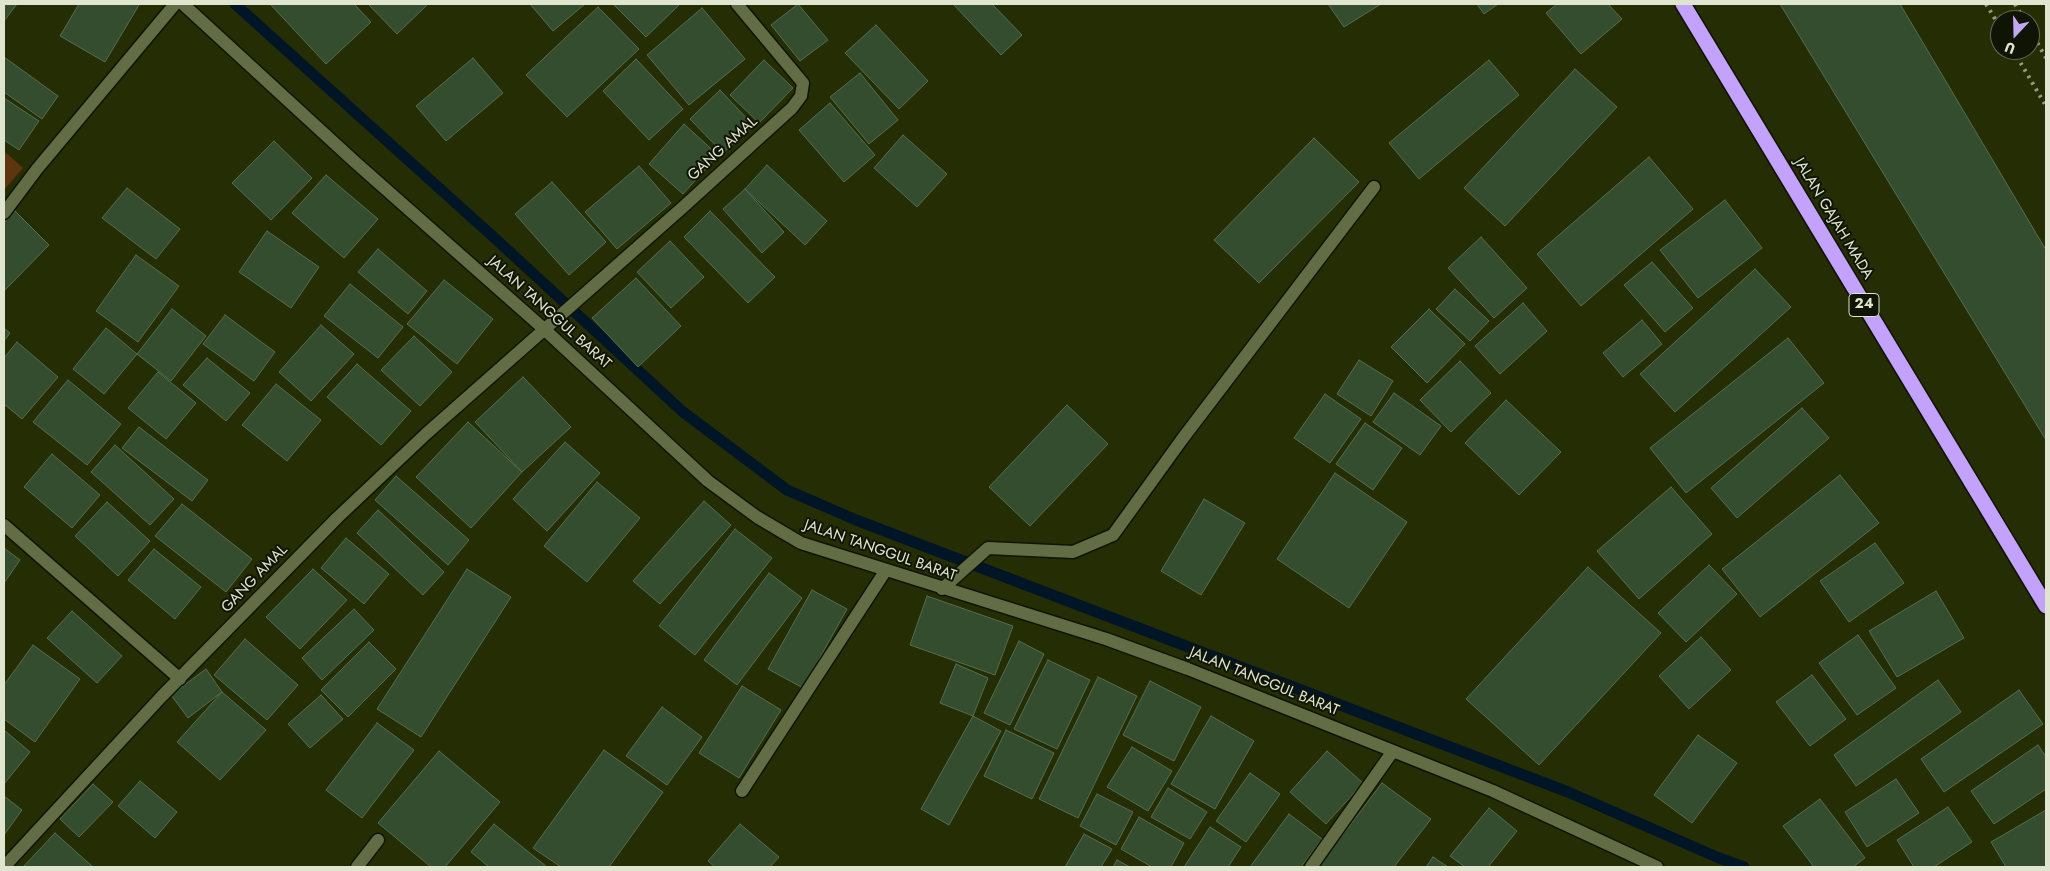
<!DOCTYPE html>
<html>
<head>
<meta charset="utf-8">
<style>
	body { margin:0 }
	#map { position:relative; width:2050px; height:871px; overflow:hidden; background:#252d05; font-family:Jost,sans-serif }
	canvas { display:block }
	.frame { position:absolute; inset:0; border:5px solid #dfe5cf; pointer-events:none }
	.north { position:absolute; left:1990px; top:10px; width:50px; height:50px; box-sizing:border-box; background:#101405; border:1px solid #636856; border-radius:50%; rotate:201deg; font-size:14px; font-weight:700; line-height:20px; text-align:center; color:#dfe5cf }
	.north::after { content:''; display:block; margin:auto; width:18px; height:22px; background:#c2a8f3; clip-path:polygon(50% 0,100% 100%,50% 72%,0 100%) }
</style>
</head>
<body>
<div id="map">
<canvas width="2050" height="871"></canvas>
<div class="frame"></div>
<div class="north">U</div>
</div>
<script>
const context = document.querySelector('canvas').getContext('2d');
context.lineJoin = 'round';
function fillPath(path, color) { context.fillStyle = color; context.fill(path, 'evenodd'); }
const toPath = rows => new Path2D(rows.map(r => 'M' + r).join(''));
function stroke(path, color, width, dash) { context.strokeStyle = color; context.lineWidth = width; context.lineCap = dash ? 'butt' : 'round'; context.setLineDash(dash || []); context.stroke(path); }
function label(font, color, halo, rows, align = 'center') {
  context.font = font + ' Jost,sans-serif'; context.lineWidth = 4; context.setLineDash([]); context.textBaseline = 'middle'; context.strokeStyle = halo; context.fillStyle = color; for (const [text, x, y, turn = 0] of rows) {
    context.save(); context.translate(x, y); context.rotate((+turn || 0) * Math.PI / 180); context.textAlign = isNaN(turn) ? turn : align; if (halo) context.strokeText(text, 0, 0); context.fillText(text, 0, 0); context.restore();
  }
}
const green = toPath([
	[4,151,23,168,4,190]
]);
const stream = toPath([
	[235,4,499,242,683,412,787,490,856,520,1568,792,1719,858,1744,867]
]);
const building = toPath([
	[4,4,17,4,4,21,4,4],
	[79,4,136,4,139,5,105,62,60,36,79,4],
	[270,4,354,4,371,22,326,64,270,4],
	[368,4,428,4,397,34,368,4],
	[530,4,585,4,553,31,530,4],
	[613,4,680,4,646,37,613,4],
	[798,4,828,40,800,61,771,25,798,4],
	[953,4,992,4,1022,35,1001,55,953,4],
	[1328,4,1381,4,1344,27,1328,4],
	[1477,4,1498,4,1484,14,1477,4],
	[1557,4,1608,4,1622,19,1581,54,1546,13,1557,4],
	[1780,4,1900,4,2046,250,2046,440,1780,4],
	[598,7,639,49,567,117,526,75,598,7],
	[702,8,745,59,689,105,647,55,702,8],
	[876,25,928,81,899,109,845,53,876,25],
	[4,57,58,96,42,119,4,92,4,57],
	[473,58,503,93,446,141,416,106,473,58],
	[636,59,683,109,649,140,603,91,636,59],
	[764,60,793,88,759,123,730,95,764,60],
	[1489,60,1519,95,1419,179,1389,143,1489,60],
	[1575,69,1617,107,1505,226,1464,188,1575,69],
	[860,73,898,120,869,144,830,97,860,73],
	[720,90,753,125,723,153,690,119,720,90],
	[4,98,39,121,19,150,4,140,4,98],
	[830,103,875,155,844,182,799,130,830,103],
	[684,124,718,155,683,194,649,164,684,124],
	[903,135,947,174,917,207,874,168,903,135],
	[1314,138,1359,182,1259,283,1214,240,1314,138],
	[274,141,312,178,271,220,232,183,274,141],
	[1649,157,1693,209,1581,306,1537,254,1649,157],
	[767,165,827,221,805,245,745,189,767,165],
	[639,166,671,203,617,249,585,212,639,166],
	[326,175,378,219,344,258,292,213,326,175],
	[552,182,606,242,569,275,515,214,552,182],
	[127,188,180,229,156,259,102,218,127,188],
	[745,189,784,232,762,253,723,209,745,189],
	[1725,200,1762,248,1698,298,1660,250,1725,200],
	[15,211,49,245,5,290,4,288,4,223,15,211],
	[710,211,775,277,748,303,684,237,710,211],
	[267,231,319,267,291,308,239,272,267,231],
	[1481,237,1527,288,1494,318,1448,268,1481,237],
	[670,241,704,277,671,308,637,272,670,241],
	[378,249,427,291,408,314,358,272,378,249],
	[136,255,179,286,138,342,96,311,136,255],
	[1652,262,1693,308,1665,332,1624,285,1652,262],
	[1755,269,1791,307,1675,412,1640,374,1755,269],
	[636,278,681,326,638,367,592,318,636,278],
	[444,280,493,319,457,364,407,324,444,280],
	[350,284,403,327,378,358,324,316,350,284],
	[1455,289,1489,321,1470,341,1436,309,1455,289],
	[1523,303,1547,331,1500,374,1475,346,1523,303],
	[172,309,206,336,171,381,137,354,172,309],
	[1429,309,1465,344,1427,383,1391,347,1429,309],
	[225,315,275,352,254,381,203,344,225,315],
	[1642,320,1662,344,1623,377,1603,353,1642,320],
	[321,325,354,354,311,401,279,372,321,325],
	[4,328,10,333,4,341,4,328],
	[106,328,137,354,104,394,73,369,106,328],
	[414,336,452,372,420,406,381,370,414,336],
	[1788,338,1824,383,1686,493,1650,448,1788,338],
	[17,342,58,377,22,419,4,404,4,358,17,342],
	[207,358,250,393,226,421,183,385,207,358],
	[1359,360,1393,381,1371,416,1337,394,1359,360],
	[1460,361,1491,393,1451,432,1420,400,1460,361],
	[357,364,411,411,381,445,327,397,357,364],
	[158,372,196,403,166,439,128,408,158,372],
	[523,377,571,427,522,472,475,422,523,377],
	[68,380,121,424,87,465,33,422,68,380],
	[276,384,321,420,287,461,242,425,276,384],
	[1394,393,1441,426,1420,455,1373,422,1394,393],
	[1325,394,1361,419,1330,463,1294,438,1325,394],
	[1506,400,1561,452,1519,495,1465,443,1506,400],
	[1067,405,1108,444,1030,526,989,487,1067,405],
	[1802,408,1829,438,1737,518,1711,488,1802,408],
	[468,422,522,472,471,528,416,477,468,422],
	[1365,423,1402,448,1373,490,1336,464,1365,423],
	[139,427,208,480,192,501,122,448,139,427],
	[565,442,600,473,547,531,513,499,565,442],
	[115,445,174,499,150,525,91,472,115,445],
	[52,454,100,495,72,528,24,487,52,454],
	[1335,473,1407,522,1349,608,1277,559,1335,473],
	[1840,475,1879,523,1760,617,1722,569,1840,475],
	[396,476,469,540,448,565,375,500,396,476],
	[597,482,640,518,587,582,544,546,597,482],
	[1671,487,1712,534,1639,599,1597,551,1671,487],
	[1204,499,1245,523,1201,595,1161,571,1204,499],
	[704,501,731,525,660,604,633,581,704,501],
	[107,502,150,541,118,576,75,536,107,502],
	[182,504,252,559,226,592,155,536,182,504],
	[378,510,444,572,423,595,357,533,378,510],
	[735,529,772,558,695,655,659,626,735,529],
	[346,538,389,574,364,604,321,568,346,538],
	[1875,543,1904,583,1849,622,1820,581,1875,543],
	[4,548,20,560,4,583,4,548],
	[154,549,201,587,175,619,128,580,154,549],
	[1709,565,1737,594,1686,642,1658,613,1709,565],
	[1588,567,1661,633,1539,765,1466,699,1588,567],
	[313,569,347,600,300,649,266,617,313,569],
	[467,569,511,597,421,737,377,709,467,569],
	[769,573,802,598,737,685,704,660,769,573],
	[812,590,847,609,803,688,768,669,812,590],
	[1936,591,1964,638,1897,677,1869,631,1936,591],
	[927,596,1013,626,995,675,910,645,927,596],
	[354,609,374,630,322,680,302,658,354,609],
	[72,611,122,656,97,683,47,638,72,611],
	[1858,635,1896,688,1857,715,1819,663,1858,635],
	[1701,637,1731,670,1689,709,1659,676,1701,637],
	[245,639,298,685,267,720,214,675,245,639],
	[1019,641,1044,654,1010,725,984,713,1019,641],
	[369,642,396,669,348,717,321,690,369,642],
	[33,645,80,679,35,742,4,719,4,685,33,645],
	[1048,660,1090,680,1057,749,1014,729,1048,660],
	[956,664,988,678,973,716,940,703,956,664],
	[206,669,222,692,188,718,171,695,206,669],
	[1812,675,1846,719,1810,746,1776,702,1812,675],
	[1098,677,1137,696,1078,818,1039,799,1098,677],
	[1938,680,1961,712,1856,786,1834,755,1938,680],
	[1150,681,1201,707,1174,761,1123,735,1150,681],
	[742,686,781,710,739,778,699,753,742,686],
	[2019,690,2043,724,1944,792,1921,759,2019,690],
	[222,692,266,730,220,780,177,742,222,692],
	[321,695,343,719,310,748,288,724,321,695],
	[662,707,702,737,667,785,626,756,662,707],
	[973,716,1001,731,949,825,921,809,973,716],
	[1211,716,1254,741,1215,809,1171,784,1211,716],
	[377,723,414,750,362,818,326,790,377,723],
	[4,730,30,752,4,784,4,730],
	[1006,730,1054,753,1032,799,984,776,1006,730],
	[1698,735,1737,763,1692,823,1654,795,1698,735],
	[2038,745,2046,757,2046,789,1994,824,1971,791,2038,745],
	[1132,747,1172,771,1148,811,1107,787,1132,747],
	[604,750,663,792,609,867,561,867,533,848,604,750],
	[439,751,500,802,445,867,431,867,378,823,439,751],
	[1327,751,1363,783,1326,824,1290,792,1327,751],
	[1250,773,1280,794,1246,842,1216,821,1250,773],
	[1896,779,1919,813,1867,847,1845,812,1896,779],
	[140,781,177,812,155,838,118,806,140,781],
	[1382,783,1431,819,1394,867,1318,867,1382,783],
	[93,784,113,802,79,837,60,819,93,784],
	[1168,788,1207,812,1190,839,1151,817,1168,788],
	[1097,794,1133,812,1116,845,1080,826,1097,794],
	[4,796,22,810,4,835,4,796],
	[1820,799,1865,858,1853,867,1814,867,1783,826,1820,799],
	[1948,807,1972,842,1934,867,1914,867,1897,840,1948,807],
	[1489,808,1517,831,1488,867,1465,867,1450,856,1489,808],
	[2046,810,2046,867,2006,867,1991,842,2046,810],
	[1289,814,1322,839,1301,867,1250,867,1289,814],
	[1139,817,1184,843,1171,867,1152,867,1121,849,1139,817],
	[494,824,547,867,489,867,471,852,494,824],
	[740,824,779,857,770,867,715,867,708,861,740,824],
	[1210,827,1241,847,1228,867,1184,867,1210,827],
	[55,833,93,867,23,867,55,833],
	[1084,834,1112,849,1101,867,1065,867,1084,834],
	[1433,857,1448,867,1426,867,1433,857],
	[1117,860,1130,867,1113,867,1117,860]
]);
const minor = toPath([
	[183,4,355,162,544,329,708,481,757,517,801,543,1106,639,1188,669,1493,791,1657,867],
	[4,213,37,169,175,4],
	[4,525,180,679],
	[942,589,988,548,1073,552,1113,535,1183,438,1374,187],
	[742,791,886,570],
	[4,867,162,696,337,518,427,433,682,208,792,108,801,96,803,83,737,4],
	[357,867,378,840],
	[1311,867,1393,751]
]);
const highway = toPath([
	[1683,4,2046,606]
]);
const rail = toPath([
	[1986,4,2000,27],
	[2015,4,2024,20],
	[2030,30,2046,58],
	[2013,50,2046,106]
]);
const shields = [
	[1864,305,30]
];
const shieldNames = [
	["24",1864,305]
];
const streetNames = [
	["GANG AMAL",723,149,-42],
	["JALAN GAJAH MADA",1833,219,59],
	["JALAN TANGGUL BARAT",549,313,42],
	["JALAN TANGGUL BARAT",880,551,19],
	["GANG AMAL",255,579,-46],
	["JALAN TANGGUL BARAT",1264,682,22]
];
fillPath(green, '#5e350f');
stroke(stream, '#001525', 11);
fillPath(building, '#334d2e');
stroke(building, '#546f4e', 1);
stroke(minor, '#0f1400', 15);
stroke(highway, '#0f1400', 18);
stroke(minor, '#636d45', 12);
stroke(highway, '#c3a2fc', 15);
stroke(rail, '#959b7e', 4, [2.5, 5]);
for (const [x, y, w] of shields) { const box = new Path2D(); box.roundRect(x - w / 2, y - 11.5, w, 23, 4); context.fillStyle = '#101405'; context.fill(box); stroke(box, '#dfe5cf', 1); }
label('bold 14px', '#dfe5cf', null, shieldNames);
label('15px', '#dfe5cf', '#101405', streetNames);
</script>
</body>
</html>
